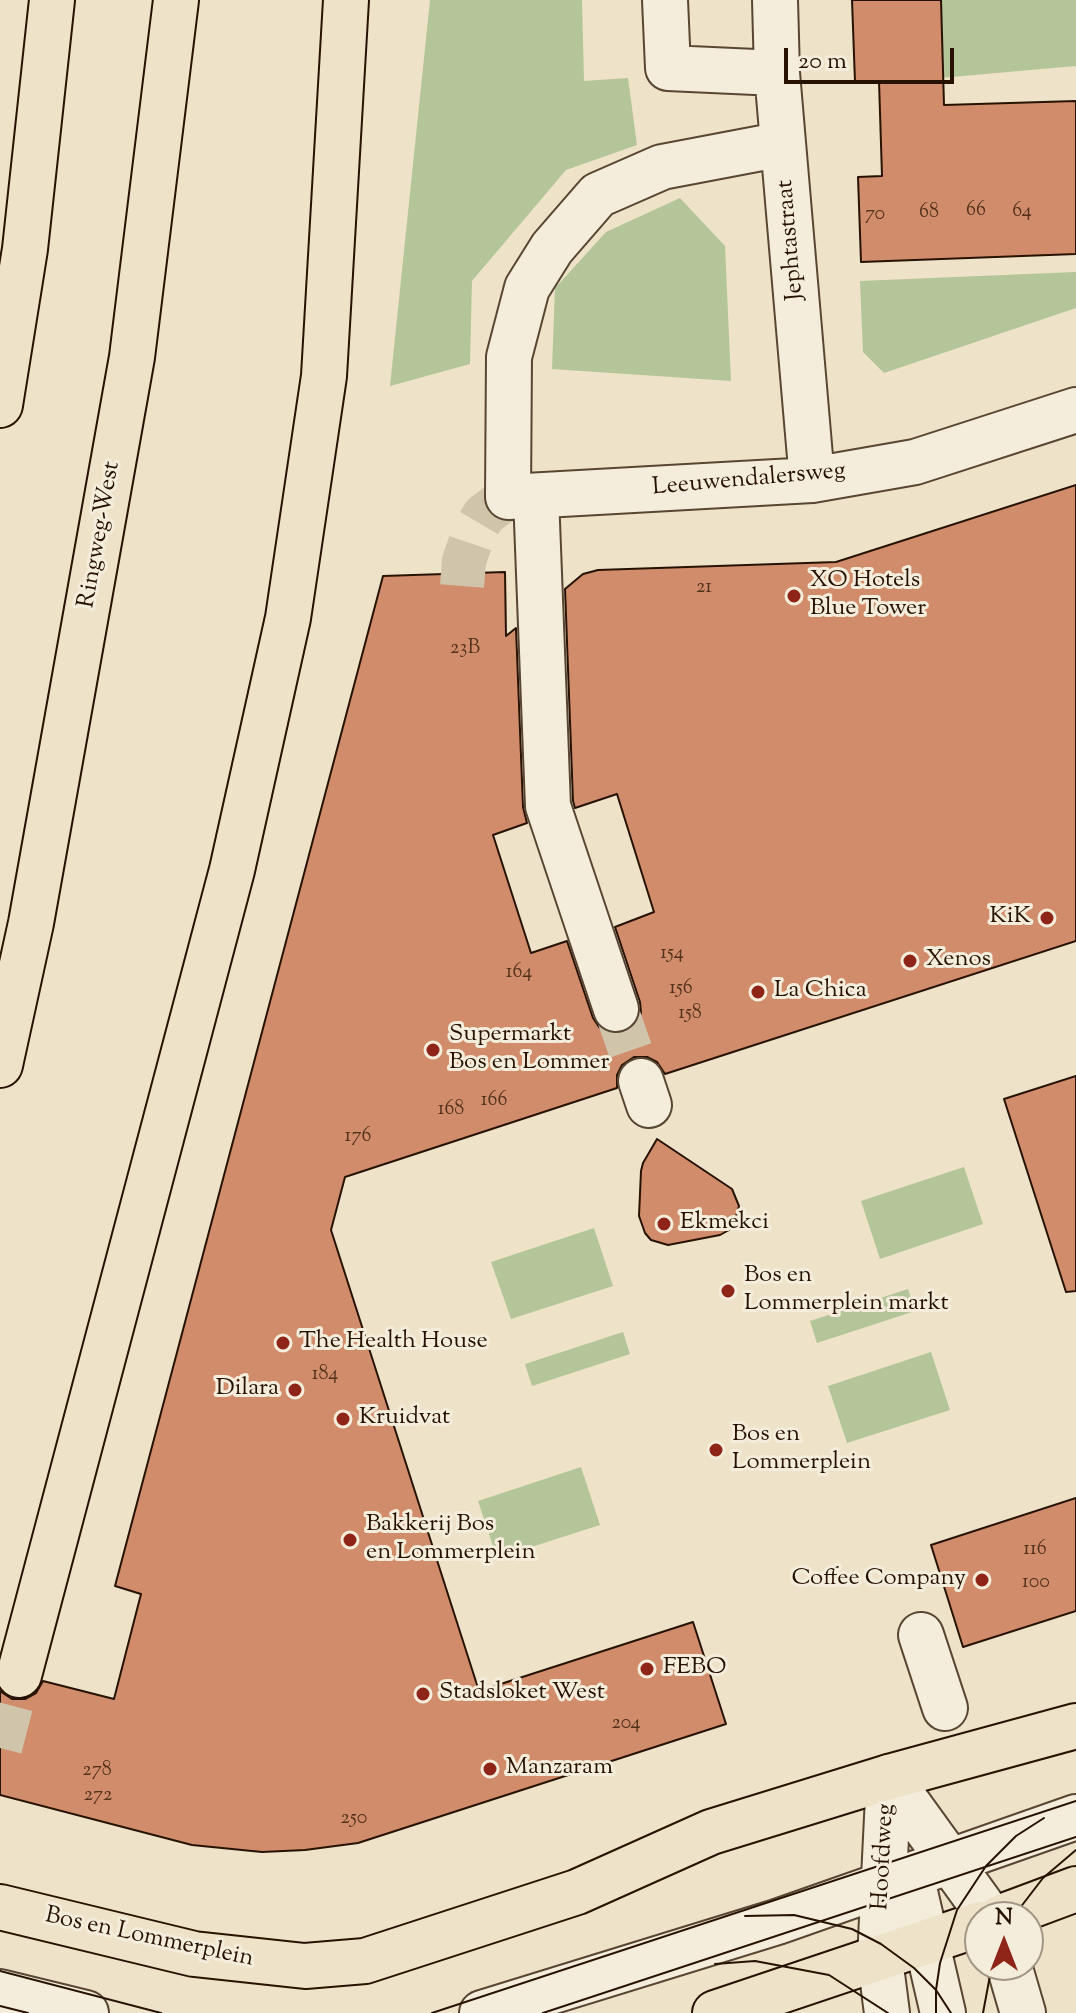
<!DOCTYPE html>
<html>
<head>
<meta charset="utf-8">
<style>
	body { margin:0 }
	#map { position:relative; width:1076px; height:2013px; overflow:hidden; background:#eee3c8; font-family:"Sorts Mill Goudy",serif }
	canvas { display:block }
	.north { position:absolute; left:964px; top:1901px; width:80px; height:80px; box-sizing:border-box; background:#f4eddb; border:2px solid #a29583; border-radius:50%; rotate:0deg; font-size:22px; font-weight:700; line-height:32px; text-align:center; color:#271200 }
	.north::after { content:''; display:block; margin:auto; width:28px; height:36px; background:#8f2418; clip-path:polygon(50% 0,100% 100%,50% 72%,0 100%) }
	.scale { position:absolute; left:784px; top:48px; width:170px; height:36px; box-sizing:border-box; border:4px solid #271200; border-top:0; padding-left:10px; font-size:24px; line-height:28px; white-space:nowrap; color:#271200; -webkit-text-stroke:6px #f4eddb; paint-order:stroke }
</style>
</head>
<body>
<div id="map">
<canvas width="1076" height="2013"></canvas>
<div class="north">N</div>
<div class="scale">20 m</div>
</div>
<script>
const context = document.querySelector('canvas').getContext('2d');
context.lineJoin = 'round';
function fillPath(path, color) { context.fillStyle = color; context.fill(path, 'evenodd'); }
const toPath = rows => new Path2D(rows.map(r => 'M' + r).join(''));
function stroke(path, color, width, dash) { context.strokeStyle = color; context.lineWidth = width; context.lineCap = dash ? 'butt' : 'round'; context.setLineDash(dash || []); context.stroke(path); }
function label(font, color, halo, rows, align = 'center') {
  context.font = font + ' "Sorts Mill Goudy",serif'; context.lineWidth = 6; context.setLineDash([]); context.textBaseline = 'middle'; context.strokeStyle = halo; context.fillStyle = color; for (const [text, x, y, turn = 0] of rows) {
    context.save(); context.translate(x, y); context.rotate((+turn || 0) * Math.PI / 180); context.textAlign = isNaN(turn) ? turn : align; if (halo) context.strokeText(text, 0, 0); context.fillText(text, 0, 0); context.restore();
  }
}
const green = toPath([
	[430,0,582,0,584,81,628,78,637,145,566,170,472,281,470,364,390,386],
	[936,0,1076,0,1076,66,940,78],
	[680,198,725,246,731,381,552,369,555,288,606,232],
	[1076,272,1076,308,884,373,863,352,860,281],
	[964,1167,983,1224,880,1259,861,1201],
	[594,1228,613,1286,511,1319,491,1262],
	[908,1289,915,1311,817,1343,810,1321],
	[623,1332,630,1354,532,1386,525,1364],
	[931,1352,950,1410,847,1443,828,1386],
	[581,1467,600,1525,497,1558,478,1501]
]);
const building = toPath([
	[852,0,941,0,944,105,1076,101,1076,254,861,262,858,177,882,176,879,81,855,82,852,0],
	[1076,485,1076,941,665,1074,657,1062,647,1057,634,1057,622,1065,617,1075,617,1088,345,1177,331,1230,479,1691,693,1622,726,1724,358,1843,305,1850,262,1852,192,1845,0,1795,0,1691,12,1699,25,1699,36,1693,43,1681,114,1699,141,1594,115,1586,383,576,505,572,506,636,516,628,523,807,527,823,493,835,531,953,567,941,593,1018,599,1027,610,1033,623,1033,635,1025,641,1013,640,1002,615,927,654,912,617,794,575,808,573,801,565,589,583,574,598,570,836,562,1076,485],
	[1076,1076,1076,1291,1066,1292,1004,1099,1076,1076],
	[657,1139,732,1189,739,1206,734,1223,729,1230,720,1235,668,1245,651,1240,645,1233,639,1216,641,1171,643,1163,657,1139],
	[1076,1498,1076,1611,963,1647,931,1545,1076,1498]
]);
const minorTunnel = toPath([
	[462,586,464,561,474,532,484,515,508,497],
	[616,1009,641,1081]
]);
const highwayTunnel = toPath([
	[0,1748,19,1675]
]);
const minor = toPath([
	[665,0,668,68,777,73],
	[775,0,777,73,812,480],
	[783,144,662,167,598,195,552,248,527,288,509,357,508,497,812,480,915,462,1076,410],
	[536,496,548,806,616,1009],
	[641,1081,649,1105],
	[921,1635,945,1708],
	[889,1777,990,1917],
	[911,1875,943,2013],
	[1009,1965,1023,2013],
	[0,1992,86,2013],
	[482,2013,777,1922,1076,1817],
	[887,2013,880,1959,889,1777]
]);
const major = toPath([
	[0,1907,194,1954,305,1966,365,1961,577,1892,711,1832,889,1777,1076,1726],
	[1001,1917,1076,1889],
	[715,2013,980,1924]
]);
const highway = toPath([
	[0,405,25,249,52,0],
	[0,1065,31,923,132,357,176,0],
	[19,1675,232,870,288,618,324,376,346,0]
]);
const tram = toPath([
	[745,1916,794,1915,852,1929,881,1944,914,1968,936,1990,951,2013],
	[1013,1917,1043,1878,1076,1850],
	[715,1964,755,1961,829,1975,888,2013],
	[0,1971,161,2013],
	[0,2006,28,2013],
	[432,2013,1076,1801],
	[543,2013,1076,1837],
	[936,2013,936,1990,940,1963,957,1910,986,1866,1016,1836,1044,1818],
	[983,2013,992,1965]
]);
const markers = [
	[794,596,8,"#8f2418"],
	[1047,918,8,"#8f2418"],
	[910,961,8,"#8f2418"],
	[758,992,8,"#8f2418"],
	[433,1050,8,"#8f2418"],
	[664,1224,8,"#8f2418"],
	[728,1291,8,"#8f2418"],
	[283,1343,8,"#8f2418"],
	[295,1390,8,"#8f2418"],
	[343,1419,8,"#8f2418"],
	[716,1450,8,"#8f2418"],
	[350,1540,8,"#8f2418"],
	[982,1580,8,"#8f2418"],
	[647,1669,8,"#8f2418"],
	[423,1694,8,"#8f2418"],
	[490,1769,8,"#8f2418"]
];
const numberNames = [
	["66",976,212],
	["64",1022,213],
	["68",929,214],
	["70",875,216],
	["21",704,589],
	["23B",465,650],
	["154",672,955],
	["164",519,974],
	["156",681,990],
	["158",690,1015],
	["166",494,1102],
	["168",451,1111],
	["176",358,1138],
	["184",325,1376],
	["116",1035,1551],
	["100",1036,1584],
	["204",626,1725],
	["278",97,1772],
	["272",98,1797],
	["250",354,1820]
];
const streetNames = [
	["Jephtastraat",792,240,-95],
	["Leeuwendalersweg",749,481,-5],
	["Ringweg-West",101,535,-80],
	["Hoofdweg",885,1857,-87],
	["Bos en Lommerplein",149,1939,12]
];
const poiNames = [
	["XO Hotels",810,582],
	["Blue Tower",810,610],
	["KiK",1031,918,"right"],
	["Xenos",926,961],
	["La Chica",774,992],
	["Supermarkt",449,1036],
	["Bos en Lommer",449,1064],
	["Ekmekci",680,1224],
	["Bos en",744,1277],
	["Lommerplein markt",744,1305],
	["The Health House",299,1343],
	["Dilara",279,1390,"right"],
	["Kruidvat",359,1419],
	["Bos en",732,1436],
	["Lommerplein",732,1464],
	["Bakkerij Bos",366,1526],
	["en Lommerplein",366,1554],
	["Coffee Company",966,1580,"right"],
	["FEBO",663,1669],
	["Stadsloket West",439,1694],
	["Manzaram",506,1769]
];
fillPath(green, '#b4c599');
fillPath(building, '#d18d6b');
stroke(building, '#271200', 2);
stroke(minorTunnel, '#d0c4aa', 44, [44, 22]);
stroke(highwayTunnel, '#d0c4aa', 44, [44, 22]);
stroke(minor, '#594632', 48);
stroke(major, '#271200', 48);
stroke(highway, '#271200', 48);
stroke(minor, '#f4eddb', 44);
stroke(major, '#eee3c8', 44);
stroke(highway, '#eee3c8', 44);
stroke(tram, '#271200', 2);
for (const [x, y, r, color] of markers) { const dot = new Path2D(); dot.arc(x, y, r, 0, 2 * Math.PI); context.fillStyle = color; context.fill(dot); stroke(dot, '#f4eddb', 3); }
label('20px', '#52311b', null, numberNames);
label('24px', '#271200', '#f4eddb', streetNames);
label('24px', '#271200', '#f4eddb', poiNames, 'left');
</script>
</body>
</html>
